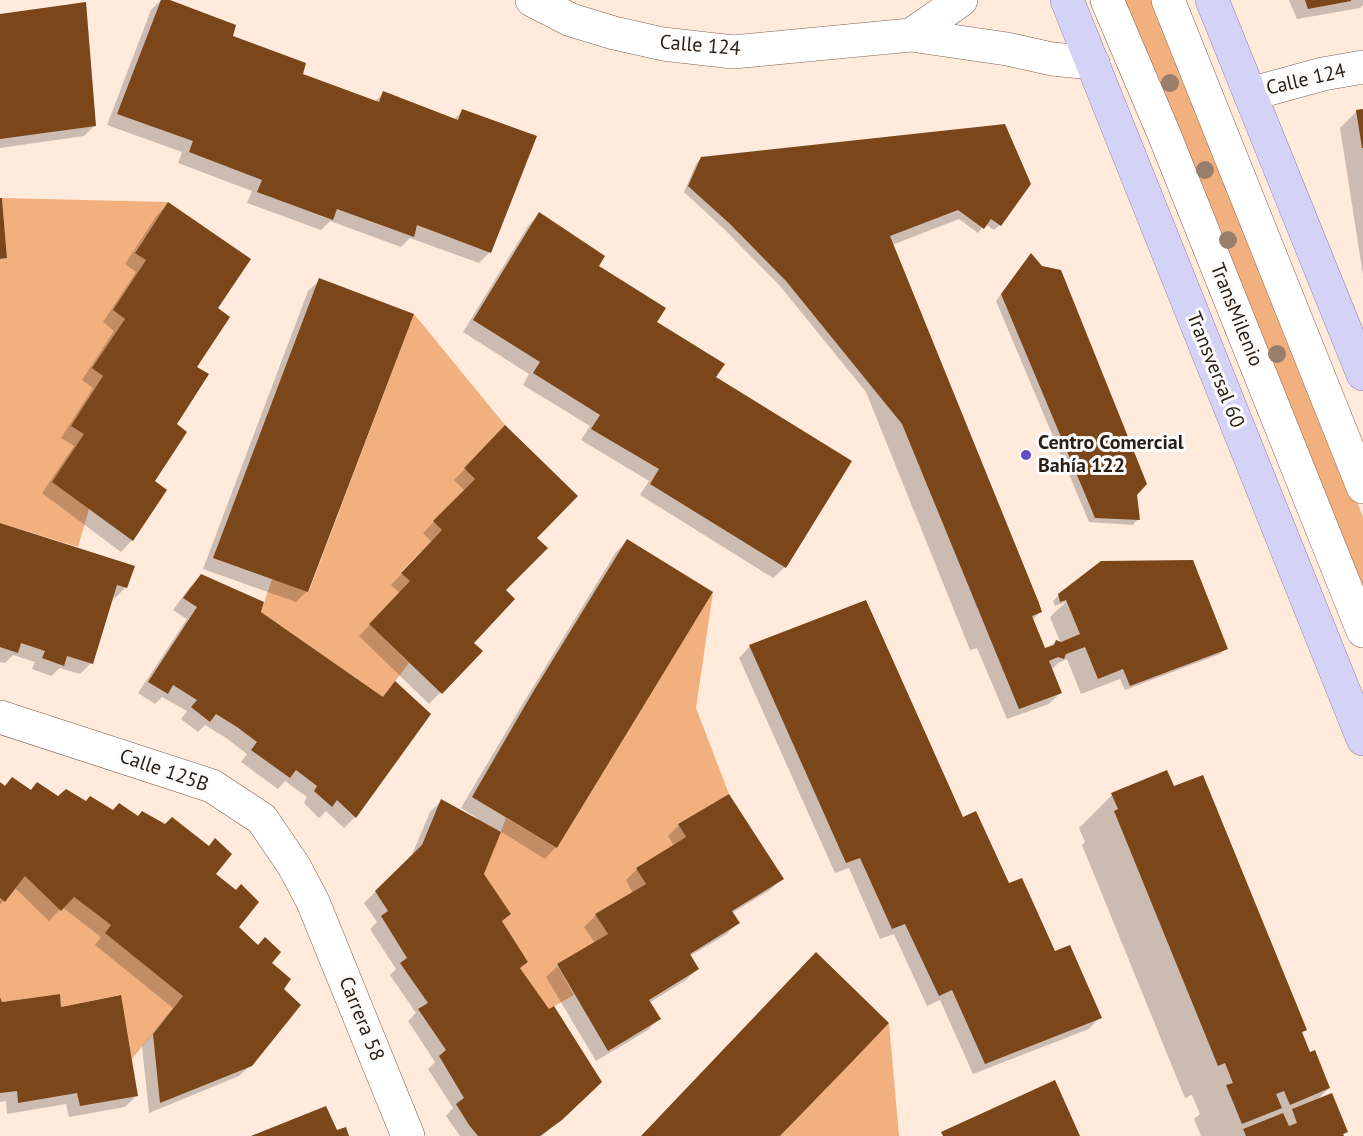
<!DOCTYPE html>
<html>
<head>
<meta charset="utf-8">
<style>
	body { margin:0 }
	canvas { display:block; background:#ffeadc }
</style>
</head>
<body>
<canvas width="1363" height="1136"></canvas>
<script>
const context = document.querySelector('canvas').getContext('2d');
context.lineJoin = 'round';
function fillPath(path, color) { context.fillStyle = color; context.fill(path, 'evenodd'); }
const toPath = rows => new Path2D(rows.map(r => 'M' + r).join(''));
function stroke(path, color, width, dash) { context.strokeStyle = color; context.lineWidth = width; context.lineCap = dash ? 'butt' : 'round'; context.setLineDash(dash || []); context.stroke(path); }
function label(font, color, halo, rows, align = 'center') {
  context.font = font + ' "PT Sans",sans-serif'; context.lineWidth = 6; context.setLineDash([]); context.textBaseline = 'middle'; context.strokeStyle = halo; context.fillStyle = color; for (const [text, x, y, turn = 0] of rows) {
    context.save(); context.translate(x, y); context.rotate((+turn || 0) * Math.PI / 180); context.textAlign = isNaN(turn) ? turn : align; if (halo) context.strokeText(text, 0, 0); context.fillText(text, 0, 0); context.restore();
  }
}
const green = toPath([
	[1119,0,1156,0,1363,517,1363,600],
	[2,198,168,202,135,252,146,260,114,310,125,319,93,368,103,376,84,434,53,481,89,509,78,547,0,523,0,259,7,258],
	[414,314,505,425,464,468,475,479,434,521,442,530,401,572,410,581,369,624,409,663,383,697,261,612,272,579,309,591],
	[713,592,696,708,729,794,678,824,686,837,636,868,646,884,595,914,608,934,557,965,574,995,549,1009,520,968,528,962,502,921,511,914,484,874,506,818,557,848],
	[25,876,74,897,111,925,106,933,183,996,132,1059,120,995,61,1007,60,994,2,1002,0,997,0,898,5,902],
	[889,1023,899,1136,780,1136,848,1066]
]);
const shadow = toPath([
	[161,0,165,0,301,75,374,102,384,93,453,120,463,111,490,252,479,263,410,238,401,247,330,221,321,230,247,203,252,191,178,163,182,152,107,125,151,10],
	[1289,0,1363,0,1363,5,1360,8,1297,19],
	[0,15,95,125,84,136,0,148],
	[1363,110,1363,275,1340,128,1357,111],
	[1004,125,1000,225,994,230,985,224,978,233,959,219,892,245,1040,612,1032,620,1044,650,1056,642,1061,644,1050,617,1066,602,1055,606,1053,601,1059,595,1226,648,1220,654,1125,690,1120,679,1081,694,1067,659,1058,663,1051,670,1061,692,1049,704,1007,719,977,648,970,650,866,392,780,286,724,229,684,192,696,164,701,158],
	[168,204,216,309,153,482,165,491,132,540,121,552,42,493,74,446,61,438,93,388,82,380,114,331,103,322,136,272,125,264,157,215],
	[539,214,714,378,785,567,773,578,640,495,649,481,581,440,590,426,523,385,529,374,463,332,528,226],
	[1031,255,1136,494,1138,519,1133,525,1089,522,996,301],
	[320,280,307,591,296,602,203,569,308,291],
	[505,428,535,538,472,643,481,651,429,704,359,636,400,593,391,585,432,542,423,533,465,491,454,480],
	[0,524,126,587,115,598,112,597,91,663,80,674,60,668,51,676,32,669,35,662,13,655,5,663,0,662],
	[627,541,711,592,556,847,545,859,500,831,483,875,501,922,526,962,519,969,600,1081,542,1136,460,1136,446,1116,453,1108,428,1069,435,1062,408,1021,416,1013,390,975,396,969,370,929,377,922,364,903,411,857,430,812,441,801,475,820,477,818,461,808,522,705,616,552],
	[201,576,259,613,381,698,395,683,355,817,344,828,326,811,319,818,304,803,307,797,285,781,278,789,241,762,247,754,226,738,205,725,198,732,181,719,187,711,162,697,155,704,138,693,187,619,173,610,190,587],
	[750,646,962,819,1100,1017,1089,1029,973,1074,940,1000,927,1006,894,934,880,939,849,868,835,873,739,658],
	[0,784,4,787,58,798,214,874,236,928,270,963,282,989,251,1065,239,1076,149,1113,142,1046,173,1008,95,945,101,937,62,907,49,921,14,887,0,905],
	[1112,795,1305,1030,1301,1034,1309,1054,1329,1088,1315,1102,1346,1132,1342,1136,1201,1136,1194,1119,1200,1114,1192,1095,1185,1098,1082,845,1085,842,1079,828],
	[679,825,782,878,770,890,732,913,738,922,727,934,690,956,697,969,686,980,649,1003,659,1018,648,1030,596,1061,546,977,558,966,595,943,584,927,596,915,633,893,626,880,637,869,674,846,668,836],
	[0,1001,1,1004,60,1009,136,1096,125,1107,69,1117,66,1104,7,1114,6,1101,0,1102]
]);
const building = toPath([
	[161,0,170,0,236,25,233,36,306,63,303,74,379,102,383,91,458,120,462,109,537,136,491,253,417,225,414,237,337,209,333,220,257,192,262,180,189,152,193,141,117,114],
	[1305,0,1351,0,1351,1,1308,9],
	[86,2,96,126,0,139,0,14],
	[1363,109,1363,148,1362,148,1356,110],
	[1005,124,1031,184,1001,226,991,219,984,229,958,210,890,236,1039,603,1042,612,1032,616,1045,648,1054,645,1056,640,1061,642,1080,634,1066,600,1060,602,1058,594,1101,561,1193,560,1228,649,1130,686,1123,669,1098,679,1085,647,1066,654,1064,659,1058,657,1049,661,1062,693,1019,709,902,424,786,281,729,223,688,186,701,157],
	[0,198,2,198,7,258,0,259],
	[168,202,251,259,218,308,230,317,197,367,209,374,177,424,187,432,155,481,167,490,133,541,52,482,84,434,71,426,103,376,92,368,125,319,113,310,146,260,135,253],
	[539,212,605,256,599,266,666,308,657,322,725,364,716,377,852,461,786,568,650,484,659,469,591,429,600,415,533,373,540,362,473,320],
	[1031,253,1042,266,1061,270,1147,484,1137,495,1140,520,1095,518,1001,294],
	[319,278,414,314,308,592,213,558],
	[505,425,578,496,537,538,548,548,506,590,515,599,474,643,483,651,442,694,369,624,410,581,401,573,442,530,433,521,475,479,464,468],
	[0,523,135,566,127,588,117,585,93,664,67,656,64,666,42,658,45,651,21,643,18,653,0,647],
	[627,539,713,592,557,848,472,797,533,692],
	[201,574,264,602,261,612,383,697,395,681,431,714,356,818,337,800,332,807,314,791,317,786,296,770,290,778,251,750,257,742,237,727,216,714,210,722,191,707,197,700,173,685,168,694,148,682,197,607,183,598],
	[866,600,963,817,976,811,1009,883,1022,878,1055,951,1070,945,1102,1018,985,1064,952,990,939,996,905,924,892,929,860,858,846,863,749,645],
	[1167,770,1174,786,1203,775,1307,1030,1302,1032,1310,1052,1315,1050,1330,1088,1290,1105,1284,1091,1276,1094,1282,1108,1242,1124,1226,1085,1233,1083,1225,1063,1218,1066,1114,811,1118,809,1111,793],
	[12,777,31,790,37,782,58,796,66,789,86,801,90,796,113,810,119,803,138,816,142,811,165,824,172,817,209,846,215,838,232,854,216,874,236,890,241,884,259,902,239,927,258,945,265,937,281,952,272,963,291,979,284,989,301,1005,252,1066,160,1103,153,1034,183,996,105,933,111,925,74,897,61,911,25,876,5,902,0,898,0,782,5,786],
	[729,794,784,879,732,911,740,923,690,954,699,969,649,1000,661,1019,608,1051,557,964,608,934,595,914,646,884,636,868,686,837,678,824],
	[441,799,501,832,484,874,511,914,502,921,528,962,520,968,549,1009,554,1006,602,1082,562,1120,540,1136,478,1136,469,1125,456,1104,464,1098,439,1056,446,1050,418,1009,428,1003,400,963,407,958,381,916,388,911,375,891,422,845],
	[816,952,889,1023,848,1066,780,1136,641,1136],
	[60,994,61,1007,121,995,138,1096,80,1106,77,1093,18,1103,17,1091,0,1093,0,997,2,1002],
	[1055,1080,1080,1136,943,1136,941,1132],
	[1332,1093,1348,1132,1343,1134,1344,1136,1246,1136,1243,1129,1283,1113,1289,1126,1297,1123,1292,1109],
	[326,1106,337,1130,346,1127,349,1136,251,1136]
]);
const minor = toPath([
	[532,0,571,20,614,33,663,44,733,52,911,35,1007,49,1052,59,1093,63],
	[1107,0,1164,134,1363,631],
	[1168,0,1363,487],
	[911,35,961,0],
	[1250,94,1323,74,1363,67],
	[0,717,212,786,262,819,294,866,313,902,408,1136]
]);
const major = toPath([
	[1067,0,1363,739],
	[1212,0,1363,374]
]);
const trees = [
	[1170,83],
	[1205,170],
	[1228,240],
	[1277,354]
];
const markers = [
	[1026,455,6,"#654bc4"]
];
const streetNames = [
	["Calle 124",700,46,5],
	["Calle 124",1306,80,-13],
	["TransMilenio",1236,315,68],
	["Transversal 60",1215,370,68],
	["Calle 125B",164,771,19],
	["Carrera 58",361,1019,68]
];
const poiNames = [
	["Centro Comercial",1038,443],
	["Bahía 122",1038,466]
];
fillPath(green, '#f3b07f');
fillPath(shadow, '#0003');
fillPath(building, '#7a461a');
stroke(minor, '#7f614c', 34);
stroke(major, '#877fa5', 34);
stroke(minor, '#fff', 33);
stroke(major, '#d5d2f8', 33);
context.fillStyle = '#987e6b';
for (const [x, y] of trees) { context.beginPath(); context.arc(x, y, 9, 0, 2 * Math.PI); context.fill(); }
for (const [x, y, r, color] of markers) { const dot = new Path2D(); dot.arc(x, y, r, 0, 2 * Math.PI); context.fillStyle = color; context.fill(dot); stroke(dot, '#fcfcfc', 2); }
label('20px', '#291d14', '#fcfcfc', streetNames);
label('bold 20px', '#291d14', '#fcfcfc', poiNames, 'left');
</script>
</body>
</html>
